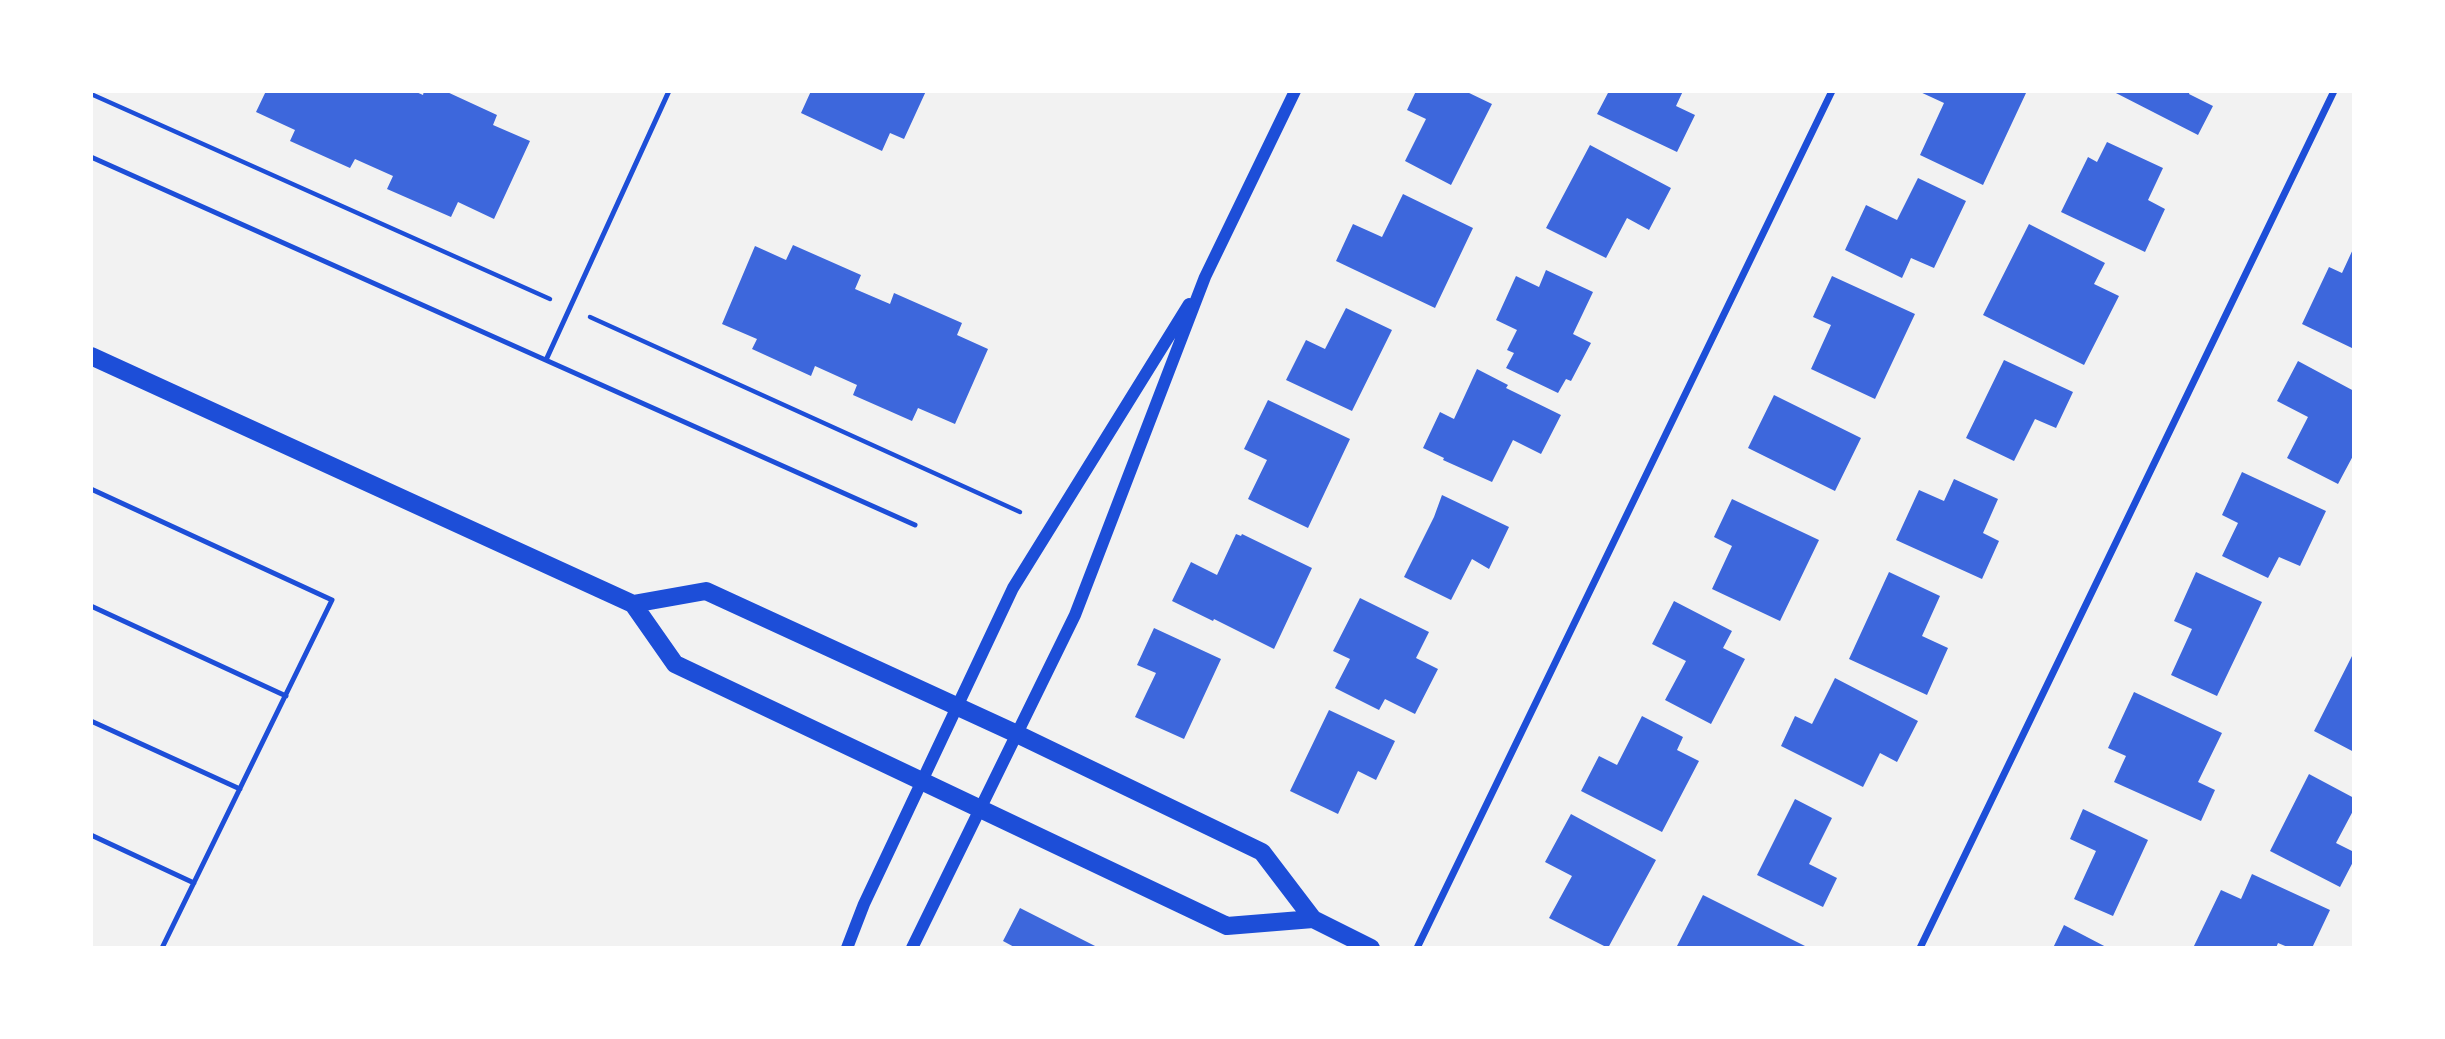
<!DOCTYPE html>
<html>
<head>
<meta charset="utf-8">
<style>
	body { margin:0 }
	#map { position:relative; width:2445px; height:1039px; overflow:hidden; background:#f2f2f2; font-family:Manrope,sans-serif }
	canvas { display:block }
	.frame { position:absolute; inset:0; border:93px solid #fff; pointer-events:none }
</style>
</head>
<body>
<div id="map">
<canvas width="2445" height="1039"></canvas>
<div class="frame"></div>
</div>
<script>
const context = document.querySelector('canvas').getContext('2d');
context.lineJoin = 'round';
function fillPath(path, color) { context.fillStyle = color; context.fill(path, 'evenodd'); }
const toPath = rows => new Path2D(rows.map(r => 'M' + r).join(''));
function stroke(path, color, width, dash) { context.strokeStyle = color; context.lineWidth = width; context.lineCap = dash ? 'butt' : 'round'; context.setLineDash(dash || []); context.stroke(path); }
const building = toPath([
	[266,91,414,91,423,95,424,91,445,91,497,115,493,125,530,141,494,219,458,202,451,217,387,189,393,176,355,159,350,168,290,141,295,130,256,112],
	[811,91,926,91,904,139,890,133,882,151,801,113],
	[1416,91,1465,91,1492,104,1451,185,1405,161,1426,119,1407,110],
	[1609,91,1683,91,1676,106,1695,115,1677,152,1597,114],
	[1918,91,2021,91,2026,93,1983,185,1920,155,1944,103],
	[2112,91,2190,91,2189,94,2213,106,2198,135],
	[2107,142,2163,168,2148,200,2165,209,2145,252,2061,212,2088,157,2097,162],
	[1590,145,1671,188,1649,230,1627,218,1606,258,1546,228],
	[1918,178,1966,201,1934,268,1911,258,1902,278,1845,250,1866,205,1897,220],
	[1403,194,1473,228,1435,308,1336,261,1353,224,1382,237],
	[2029,224,2105,263,2094,284,2119,296,2084,365,1983,315],
	[793,245,861,275,855,289,890,304,894,293,962,323,957,335,988,349,955,424,918,408,912,421,853,395,857,385,815,366,811,376,752,349,757,339,722,324,755,246,786,260],
	[2354,247,2354,349,2302,324,2329,267,2342,273],
	[1546,270,1593,292,1573,334,1591,343,1571,381,1566,379,1558,393,1506,368,1514,353,1507,350,1517,330,1496,320,1516,276,1539,287],
	[1832,276,1915,314,1875,399,1811,369,1831,325,1813,317],
	[1346,308,1392,330,1352,411,1286,380,1306,340,1325,349],
	[2004,360,2073,392,2056,428,2035,419,2014,461,1966,438],
	[2298,361,2354,391,2354,454,2338,484,2287,458,2308,417,2277,401],
	[1477,369,1508,385,1506,388,1561,415,1541,454,1513,440,1492,482,1443,460,1444,458,1423,448,1440,412,1454,419],
	[1774,395,1861,438,1835,491,1748,448],
	[1268,400,1350,439,1308,528,1248,499,1267,460,1244,449],
	[2242,472,2326,511,2300,566,2279,557,2268,578,2222,556,2238,523,2222,515],
	[1954,479,1998,499,1983,533,1999,541,1982,579,1896,540,1919,490,1944,501],
	[1442,495,1509,527,1489,569,1472,559,1451,600,1404,577,1434,517],
	[1732,499,1819,540,1780,621,1712,589,1732,546,1714,537],
	[1236,534,1241,536,1242,534,1312,568,1274,649,1214,619,1213,621,1172,601,1191,562,1217,575],
	[1889,572,1940,596,1922,636,1948,648,1927,695,1849,659],
	[2196,572,2262,602,2217,696,2171,675,2192,629,2174,621],
	[1360,598,1429,632,1416,658,1438,669,1415,714,1385,699,1379,710,1335,688,1350,659,1333,651],
	[1674,601,1732,631,1723,648,1745,659,1711,724,1665,700,1686,661,1652,644],
	[1154,628,1221,659,1184,739,1135,717,1156,673,1137,665],
	[2352,656,2354,657,2354,752,2314,731],
	[1835,678,1918,721,1897,762,1880,753,1863,787,1781,746,1795,716,1812,724],
	[2134,692,2222,733,2198,782,2215,790,2201,821,2114,782,2126,756,2108,748],
	[1329,710,1395,741,1376,780,1358,771,1338,814,1290,791],
	[1642,716,1683,737,1677,750,1699,761,1662,832,1581,791,1599,756,1617,765],
	[2309,774,2354,798,2354,809,2336,843,2354,852,2354,860,2340,887,2270,851],
	[1795,799,1832,818,1809,864,1837,878,1823,907,1757,875],
	[2083,809,2148,840,2113,916,2074,899,2096,851,2070,839],
	[1571,814,1656,860,1608,948,1549,918,1572,876,1545,862],
	[2252,874,2330,910,2312,948,2290,948,2278,943,2276,948,2193,948,2221,890,2241,899],
	[1703,895,1809,948,1676,948],
	[1020,908,1099,948,1016,948,1003,941],
	[2064,925,2108,948,2053,948]
]);
const path = toPath([
	[91,94,550,299],
	[590,317,1020,512]
]);
const service = toPath([
	[91,157,915,525],
	[546,360,669,91],
	[91,489,332,600,162,948],
	[91,606,286,696],
	[91,721,240,789],
	[91,835,194,883]
]);
const minor = toPath([
	[1417,948,1832,91],
	[1920,948,2334,91]
]);
const tertiary = toPath([
	[847,948,864,904,1013,588,1189,304],
	[912,948,1075,615,1205,277,1295,91]
]);
const primary = toPath([
	[91,356,633,604,675,664,1227,926,1313,919],
	[633,604,706,591,1017,734,1262,852,1313,919,1371,948]
]);
fillPath(building, '#3d67dc');
stroke(path, '#1d4ed8', 4.5);
stroke(service, '#1d4ed8', 5);
stroke(minor, '#1d4ed8', 7);
stroke(tertiary, '#1d4ed8', 12);
stroke(primary, '#1d4ed8', 18);
</script>
</body>
</html>
